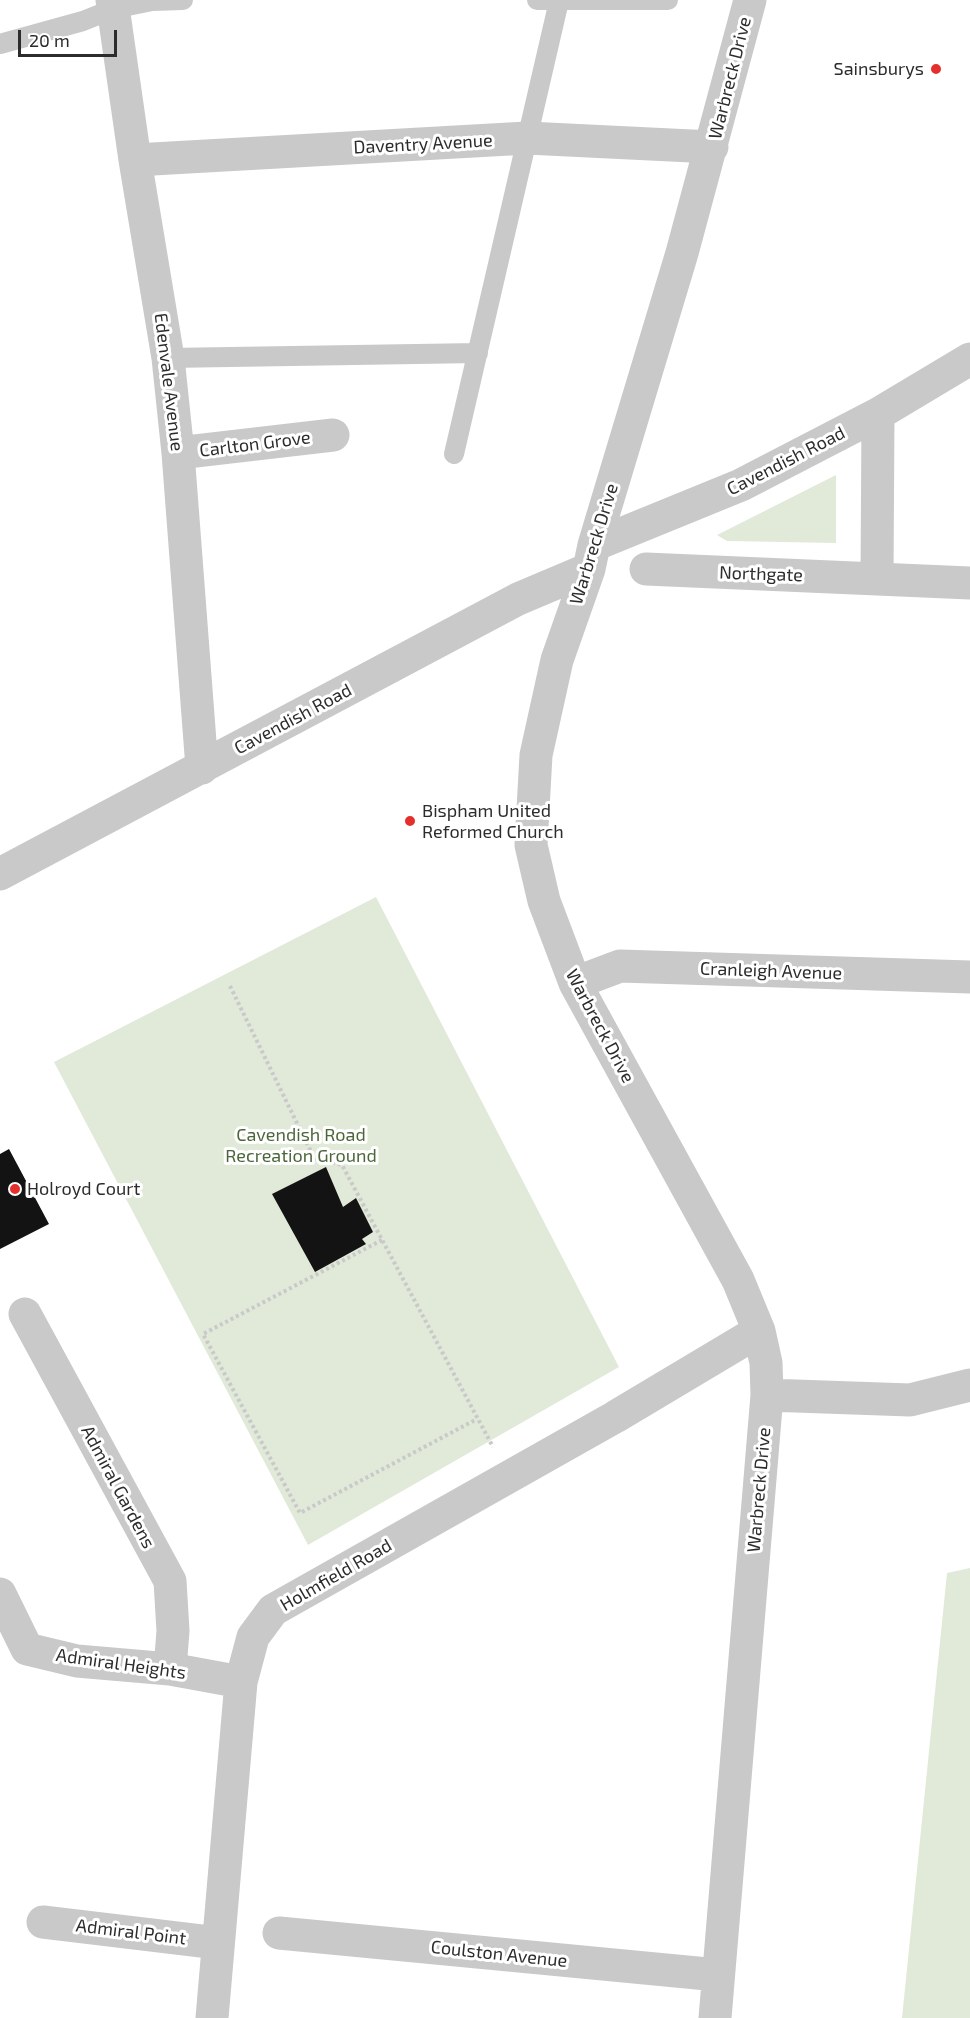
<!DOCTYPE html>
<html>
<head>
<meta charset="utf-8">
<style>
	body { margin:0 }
	#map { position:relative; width:970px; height:2018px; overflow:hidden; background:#fff; font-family:"Exo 2",sans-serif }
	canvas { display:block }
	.scale { position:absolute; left:18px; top:30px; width:99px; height:27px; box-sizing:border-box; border:3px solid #2c2c2c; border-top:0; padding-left:8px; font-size:18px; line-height:21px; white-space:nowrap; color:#2c2c2c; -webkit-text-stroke:4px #fff; paint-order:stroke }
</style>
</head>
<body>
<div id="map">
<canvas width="970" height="2018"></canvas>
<div class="scale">20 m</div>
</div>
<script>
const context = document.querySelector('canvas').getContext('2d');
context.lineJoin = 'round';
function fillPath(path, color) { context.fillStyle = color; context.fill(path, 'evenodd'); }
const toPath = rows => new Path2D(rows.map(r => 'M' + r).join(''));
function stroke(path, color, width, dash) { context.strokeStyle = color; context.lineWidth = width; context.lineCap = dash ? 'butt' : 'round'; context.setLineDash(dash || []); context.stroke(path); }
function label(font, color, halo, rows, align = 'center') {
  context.font = font + ' "Exo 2",sans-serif'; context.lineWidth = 6; context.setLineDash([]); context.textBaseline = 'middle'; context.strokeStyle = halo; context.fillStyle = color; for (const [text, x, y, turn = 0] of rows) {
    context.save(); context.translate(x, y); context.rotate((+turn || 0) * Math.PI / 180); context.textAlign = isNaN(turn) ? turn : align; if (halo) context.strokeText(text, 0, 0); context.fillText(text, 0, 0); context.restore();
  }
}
const green = toPath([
	[836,475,836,543,727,541,717,535],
	[376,897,619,1367,308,1545,54,1062],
	[970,1568,970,2018,902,2018,947,1573]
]);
const building = toPath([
	[9,1149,49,1224,0,1249,0,1154],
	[326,1167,343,1207,356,1198,373,1232,362,1239,366,1244,315,1272,272,1194]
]);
const path = toPath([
	[230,986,314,1158,342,1165,493,1447],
	[382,1240,203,1334,300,1513,477,1419]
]);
const lane = toPath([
	[537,0,668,0],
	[0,44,83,21,113,9,152,1,183,0],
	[168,358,478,353],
	[454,454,559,1]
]);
const street = toPath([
	[112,0,135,160,168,358,178,453,202,768],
	[135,160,527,138,712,147],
	[178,453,333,435],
	[594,545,741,485,878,414,970,359],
	[646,569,970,583],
	[877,578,878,414],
	[0,874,518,599,589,569],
	[575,983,620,966,970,977],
	[25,1314,170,1581,173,1631,170,1669],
	[767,1395,910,1400,970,1385],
	[0,1594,27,1649,77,1661,170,1669,241,1682],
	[43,1922,218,1943],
	[279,1933,718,1975],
	[212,2018,241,1682,253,1637,273,1610,615,1417,759,1331],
	[715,2018,767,1395,766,1363,759,1331,738,1280,575,983,544,901,531,845,536,755,557,660,589,569,594,545,682,253,750,0]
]);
const markers = [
	[936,69,6,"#e4302d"],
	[410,821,6,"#e4302d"],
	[15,1189,6,"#e4302d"]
];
const poiNames = [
	["Sainsburys",924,69,"right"],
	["Bispham United",422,811],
	["Reformed Church",422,832],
	["Holroyd Court",27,1189]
];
const streetNames = [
	["Warbreck Drive",730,78,-76],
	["Daventry Avenue",423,144,-3],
	["Edenvale Avenue",169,382,83],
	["Carlton Grove",255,444,-7],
	["Cavendish Road",786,461,-27],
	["Warbreck Drive",594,544,-73],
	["Northgate",761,574,2],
	["Cavendish Road",293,719,-28],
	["Cranleigh Avenue",771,971,2],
	["Warbreck Drive",600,1026,62],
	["Admiral Gardens",118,1487,62],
	["Warbreck Drive",759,1490,-85],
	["Holmfield Road",336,1575,-30],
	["Admiral Heights",121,1664,8],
	["Admiral Point",131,1932,7],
	["Coulston Avenue",499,1954,6]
];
const parkNames = [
	["Cavendish Road",301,1135],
	["Recreation Ground",301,1156]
];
fillPath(green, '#e1ead9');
fillPath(building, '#131313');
stroke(path, '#c9c9c9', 4, [3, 3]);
stroke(lane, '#c9c9c9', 20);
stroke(street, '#c9c9c9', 33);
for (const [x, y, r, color] of markers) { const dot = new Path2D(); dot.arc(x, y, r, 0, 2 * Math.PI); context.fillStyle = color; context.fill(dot); stroke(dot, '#fff', 2); }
label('18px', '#2c2c2c', '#fff', poiNames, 'left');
label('18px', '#2c2c2c', '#fff', streetNames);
label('18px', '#4b673a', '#fff', parkNames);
</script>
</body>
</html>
